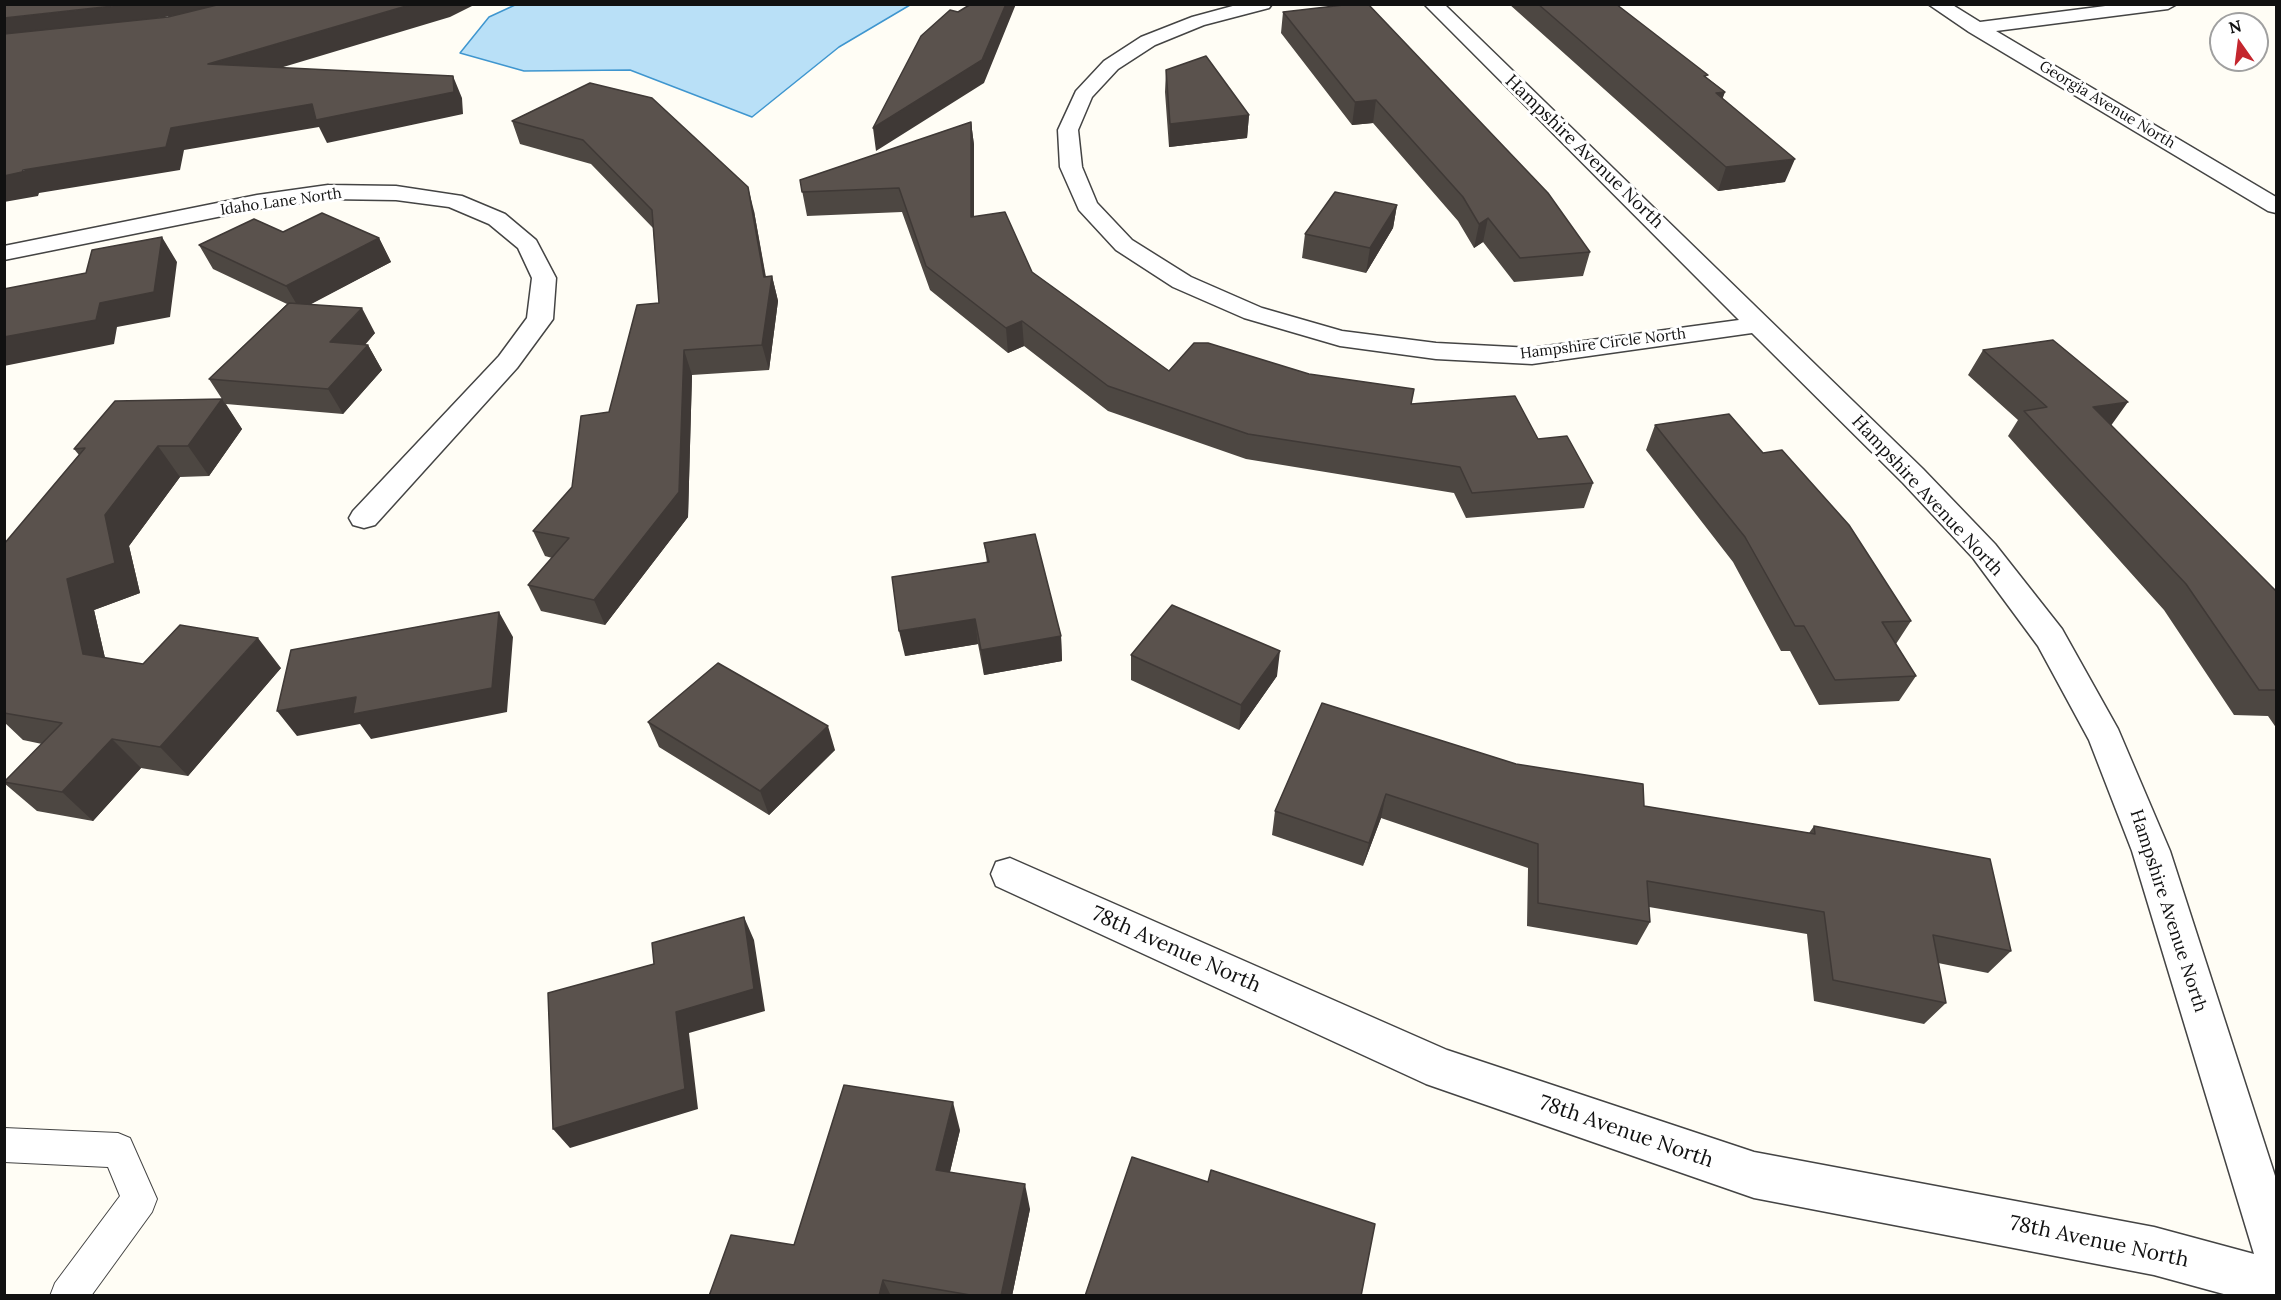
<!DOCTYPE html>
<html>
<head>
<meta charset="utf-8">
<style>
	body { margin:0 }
	#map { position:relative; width:2281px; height:1300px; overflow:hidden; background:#fffdf5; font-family:Lora,serif }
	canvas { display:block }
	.frame { position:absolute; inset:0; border:6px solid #111; pointer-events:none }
	.north { position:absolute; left:2209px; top:12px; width:60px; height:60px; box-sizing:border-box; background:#fff; border:2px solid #a0a0a0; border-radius:50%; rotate:346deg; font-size:16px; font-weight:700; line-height:24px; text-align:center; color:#111 }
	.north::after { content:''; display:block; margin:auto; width:21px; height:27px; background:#c4262e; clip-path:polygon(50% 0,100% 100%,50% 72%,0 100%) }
</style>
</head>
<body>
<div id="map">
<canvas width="2281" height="1300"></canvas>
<div class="frame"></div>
<div class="north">N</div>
</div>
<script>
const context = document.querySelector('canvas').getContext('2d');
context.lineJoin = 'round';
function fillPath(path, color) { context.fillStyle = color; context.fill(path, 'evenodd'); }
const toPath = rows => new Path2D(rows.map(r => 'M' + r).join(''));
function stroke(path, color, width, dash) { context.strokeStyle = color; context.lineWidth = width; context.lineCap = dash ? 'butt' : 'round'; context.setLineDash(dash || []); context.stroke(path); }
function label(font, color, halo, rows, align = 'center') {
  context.font = font + ' Lora,serif'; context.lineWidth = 6; context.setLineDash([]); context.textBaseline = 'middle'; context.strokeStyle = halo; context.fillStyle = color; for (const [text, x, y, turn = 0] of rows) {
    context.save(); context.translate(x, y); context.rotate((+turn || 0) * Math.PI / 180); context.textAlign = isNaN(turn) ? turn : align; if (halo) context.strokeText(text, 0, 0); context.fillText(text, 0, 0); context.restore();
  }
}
const water = toPath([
	[515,5,515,4,910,5,839,47,752,117,630,70,524,71,460,53,489,17,515,5]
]);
const lane = toPath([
	[4,1128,118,1133,130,1138,157,1199,152,1212,91,1296,50,1296,55,1283,120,1196,108,1167,4,1162,4,1128]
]);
const street = toPath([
	[1240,4,1272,4,1269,8,1204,25,1155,45,1118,69,1092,97,1078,130,1082,167,1097,203,1132,240,1191,277,1262,308,1342,331,1436,343,1532,348,1739,320,1424,4,1444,4,1923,469,1995,544,2062,629,2118,729,2170,851,2276,1179,2276,1296,2231,1296,2154,1275,1754,1198,1426,1084,996,886,991,874,996,862,1010,858,1447,1050,1754,1152,2154,1227,2254,1254,2132,851,2089,740,2038,646,1973,558,1903,483,1752,333,1532,364,1436,359,1340,346,1244,318,1173,287,1116,250,1079,210,1060,167,1058,130,1076,91,1104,61,1141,37,1192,17,1240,4],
	[1928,4,1951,4,1980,22,2121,4,2177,4,2168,9,1996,31,2276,197,2276,213,2268,211,1969,32,1928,4],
	[328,185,396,186,462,196,505,214,536,240,556,278,553,319,517,368,375,525,364,528,353,525,349,518,353,511,499,356,527,318,532,278,518,248,489,224,449,207,396,200,328,199,257,209,4,260,4,246,257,195,328,185]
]);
const wall = toPath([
	[1509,4,1616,4,1725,92,1722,98,1785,182,1718,191],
	[1283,12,1590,252,1583,276,1514,282,1483,242,1474,248,1458,221,1373,123,1352,125,1281,33],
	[1166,70,1249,115,1247,138,1169,147,1165,92],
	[590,83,754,211,766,277,772,276,778,301,769,370,692,375,688,517,605,625,541,611,528,585,552,558,545,556,533,531,572,487,609,412,659,303,653,228,591,164,520,144,512,121],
	[971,122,974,145,974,217,1032,272,1169,371,1411,404,1538,439,1593,483,1584,508,1466,518,1454,493,1246,459,1108,411,1024,346,1008,353,930,290,902,212,807,216,800,180],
	[1397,205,1393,228,1366,273,1302,258,1305,234],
	[283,232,379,238,391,262,310,304,375,333,365,345,368,345,382,370,343,414,226,404,242,429,209,476,180,477,129,546,140,593,94,610,105,658,143,664,281,668,188,776,141,768,93,821,37,811,4,783,42,744,23,740,4,722,4,544,79,455,74,449,222,399,209,379,287,304,213,269,199,245],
	[1983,350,2111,425,2277,592,2277,729,2268,716,2234,715,2164,610,2008,436,2018,420,1968,375],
	[1655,425,1911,621,1896,644,1916,676,1899,701,1819,705,1790,651,1781,651,1733,562,1646,450],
	[984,543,1061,636,1062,661,984,675,978,644,905,656,987,563],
	[1131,655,1277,676,1239,730,1131,680],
	[1322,703,1644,806,1809,833,1814,826,2011,951,1988,973,1938,963,1946,1003,1924,1024,1814,1001,1807,934,1649,907,1650,922,1637,945,1527,926,1528,868,1381,818,1363,866,1272,835,1275,811],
	[648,722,835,750,769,815,659,747],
	[960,1130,950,1172,1030,1209,1012,1296,709,1296,794,1245]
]);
const shadedWall = toPath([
	[131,4,252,4,4,41,4,18],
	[413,4,476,4,450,17,220,86,208,64],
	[1006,4,1016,4,984,83,876,151,873,128],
	[453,76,462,98,463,114,327,143,319,127,184,150,180,170,39,193,38,196,4,202,4,176,171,128],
	[1725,92,1717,114,1716,93],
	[1376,100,1373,123,1352,125,1355,102],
	[1249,115,1247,138,1169,147,1170,124],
	[971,122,974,145,974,241,971,217],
	[1795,159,1785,182,1718,191,1726,167],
	[748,187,754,211,769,297,772,276,778,301,769,370,762,345,764,277],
	[1397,205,1393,228,1366,273,1370,248],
	[1488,218,1483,242,1474,248,1479,224],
	[162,237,177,262,170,317,117,327,114,344,4,366,4,337,100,303],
	[379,238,391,262,300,310,286,286],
	[362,308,375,333,344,367,330,342],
	[1022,321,1024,346,1008,353,1006,328],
	[368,345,382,370,343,414,328,389],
	[684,350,692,375,688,517,605,625,594,600],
	[222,399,242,429,209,476,188,446],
	[2128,402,2110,427,2093,407],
	[158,446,180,477,129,546,140,593,94,610,111,684,83,654,67,579,105,515],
	[499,612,513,637,507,712,371,739,360,724,297,736,277,711,356,697],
	[975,619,978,644,905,656,899,631],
	[1061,636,1062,661,984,675,981,650],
	[258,638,281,668,188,776,160,747],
	[1280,651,1277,676,1239,730,1241,705],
	[828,726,835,750,769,815,760,791],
	[112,739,141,768,93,821,62,792],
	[1386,794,1381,818,1363,866,1369,843],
	[744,917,754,940,765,1011,689,1033,698,1109,570,1148,553,1129,676,1012],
	[953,1102,960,1130,944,1196,936,1170],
	[1025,1184,1030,1209,1012,1296,1001,1296],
	[883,1280,891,1296,879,1296]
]);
const building = toPath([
	[4,4,131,4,4,18,4,4],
	[221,4,413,4,208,64,453,76,454,92,316,120,312,104,171,128,166,147,23,170,22,172,4,176,4,34,168,17,221,4],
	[971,4,1006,4,982,60,873,128,921,36,950,10,958,12,971,4],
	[1352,4,1368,4,1548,193,1590,252,1520,258,1488,218,1479,224,1463,197,1376,100,1355,102,1283,12,1352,4],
	[1538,4,1616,4,1708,75,1704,76,1725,92,1716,93,1795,159,1726,167,1538,4],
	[1206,56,1249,115,1170,124,1166,70,1206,56],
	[590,83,652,98,748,187,764,277,772,276,762,345,684,350,679,492,594,600,528,585,569,538,533,531,572,487,581,416,609,412,637,305,659,303,652,210,583,140,512,121,590,83],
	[971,122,971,217,1005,212,1032,272,1169,371,1194,343,1208,343,1309,374,1414,389,1411,404,1515,396,1538,439,1567,436,1593,483,1472,493,1460,467,1248,434,1108,386,1022,321,1006,328,926,266,899,188,802,192,800,180,971,122],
	[1335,192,1397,205,1370,248,1305,234,1335,192],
	[322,213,379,238,286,286,199,245,254,219,283,232,322,213],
	[162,237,154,292,100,303,96,320,4,337,4,289,86,273,92,250,162,237],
	[289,303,362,308,330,342,368,345,328,389,209,379,289,303],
	[2053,340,2128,402,2093,407,2277,592,2277,690,2259,690,2186,584,2024,411,2047,407,1983,350,2053,340],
	[222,399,188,446,158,446,105,515,115,563,67,579,83,654,143,664,180,625,258,638,160,747,112,739,62,792,4,782,62,723,4,713,4,544,85,448,74,449,115,401,222,399],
	[1729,414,1763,453,1782,450,1849,525,1911,621,1882,622,1916,676,1835,680,1804,626,1795,626,1745,537,1655,425,1729,414],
	[1035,534,1061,636,981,650,975,619,899,631,892,577,989,562,984,543,1035,534],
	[1172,605,1280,651,1241,705,1131,655,1172,605],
	[499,612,492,688,353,714,356,697,277,711,291,650,499,612],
	[718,663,828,726,760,791,648,722,718,663],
	[1322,703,1516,764,1643,784,1644,806,1815,834,1814,826,1990,859,2011,951,1933,935,1946,1003,1833,980,1824,912,1647,881,1650,922,1538,903,1538,844,1386,794,1369,843,1275,811,1322,703],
	[744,917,754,989,676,1012,685,1089,553,1129,548,993,654,964,652,943,744,917],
	[844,1085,953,1102,936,1170,1025,1184,1001,1296,976,1296,883,1280,879,1296,709,1296,731,1235,794,1245,844,1085],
	[1132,1157,1208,1182,1211,1170,1375,1224,1361,1296,1085,1296,1132,1157]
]);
const farStreetnames = [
	["Georgia Avenue North",2107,105,31],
	["Idaho Lane North",281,202,-8],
	["Hampshire Circle North",1603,344,-7]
];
const streetNames = [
	["Hampshire Avenue North",1584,152,44],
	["Hampshire Avenue North",1927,496,47],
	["Hampshire Avenue North",2168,911,72]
];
const nearStreetnames = [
	["78th Avenue North",1176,950,24],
	["78th Avenue North",1626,1132,19],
	["78th Avenue North",2099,1242,12]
];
fillPath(water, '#b9e0f7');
stroke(water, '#3f96cf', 1.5);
stroke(lane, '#444', 2);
stroke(street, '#444', 3);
fillPath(lane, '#fff');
fillPath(street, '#fff');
fillPath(wall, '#4d4742');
fillPath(shadedWall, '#3f3936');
fillPath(building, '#5a524d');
stroke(building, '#3f3936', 1.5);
label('15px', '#111', '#fff', farStreetnames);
label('18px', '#111', '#fff', streetNames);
label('21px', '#111', '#fff', nearStreetnames);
</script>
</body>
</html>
